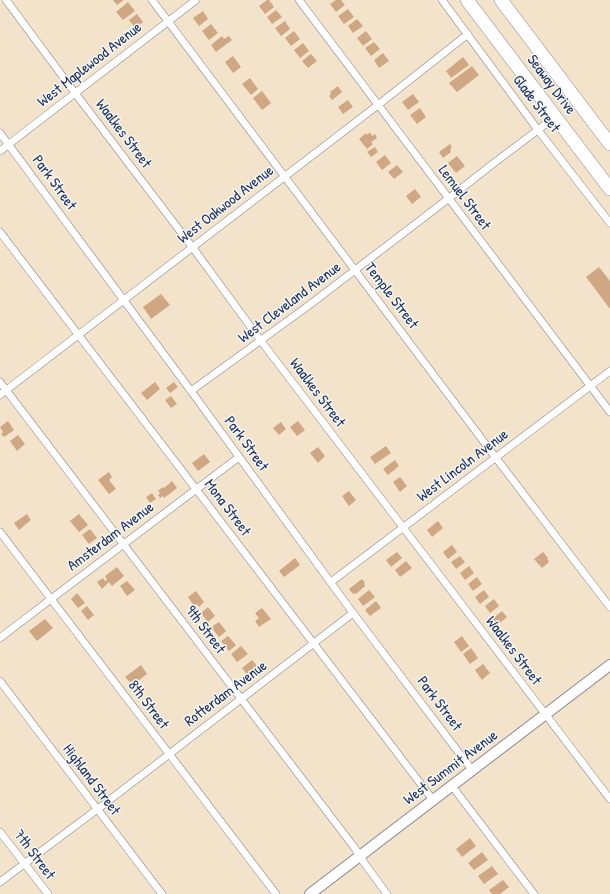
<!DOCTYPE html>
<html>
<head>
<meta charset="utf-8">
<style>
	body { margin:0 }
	canvas { display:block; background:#f3e3cb }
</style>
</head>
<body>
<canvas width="610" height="894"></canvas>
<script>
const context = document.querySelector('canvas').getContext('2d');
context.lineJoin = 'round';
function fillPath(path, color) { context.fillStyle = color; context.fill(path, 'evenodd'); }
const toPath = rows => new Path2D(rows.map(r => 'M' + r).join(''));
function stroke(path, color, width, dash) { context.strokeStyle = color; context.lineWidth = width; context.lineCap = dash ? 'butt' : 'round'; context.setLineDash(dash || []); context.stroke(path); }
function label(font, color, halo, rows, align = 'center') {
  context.font = font + ' "Patrick Hand",sans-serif'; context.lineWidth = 3; context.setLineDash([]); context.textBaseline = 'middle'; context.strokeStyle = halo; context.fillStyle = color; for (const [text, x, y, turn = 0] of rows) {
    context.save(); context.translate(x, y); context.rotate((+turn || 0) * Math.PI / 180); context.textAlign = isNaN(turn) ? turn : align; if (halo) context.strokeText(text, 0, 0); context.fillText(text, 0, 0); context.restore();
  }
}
const building = toPath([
	[113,0,124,0,117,5],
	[267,0,269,0,274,7,265,14,259,6],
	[336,0,341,0,345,5,336,12,330,4],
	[128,2,135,11,123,20,116,12],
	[348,9,354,17,344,24,338,16],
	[276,10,282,17,272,24,267,17],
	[203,11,208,19,199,26,193,18],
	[137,14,143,22,135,28,129,20],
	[357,19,363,26,353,33,348,26],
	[285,21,290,29,281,36,275,28],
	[211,24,218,33,209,40,202,31],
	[294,31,300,39,291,46,285,38],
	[366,31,372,39,363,46,357,38],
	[222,36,224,39,229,36,232,40,216,52,211,45],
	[374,42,380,49,371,56,365,48],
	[303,43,309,51,300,58,294,50],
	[383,53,389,61,379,68,374,60],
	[311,54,317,61,308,68,302,61],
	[233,56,241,67,233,73,225,62],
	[463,57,469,65,451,78,446,71],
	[472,66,479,75,457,92,449,83],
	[250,78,258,89,251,95,242,84],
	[338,86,342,92,332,100,329,96,331,94,330,92],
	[262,91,271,103,262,110,253,98],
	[413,94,419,102,408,110,402,102],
	[348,100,353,107,343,114,338,107],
	[420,108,426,117,417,124,410,115],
	[370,132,372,136,375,134,377,138,371,142,373,144,367,149,359,139,366,133,367,135],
	[450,144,452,148,450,149,451,152,443,158,439,152],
	[375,147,378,152,371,157,367,152],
	[385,155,391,163,382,170,376,162],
	[457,156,465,166,456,173,448,163],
	[397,165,403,172,394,179,388,172],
	[415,189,421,197,412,204,406,196],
	[599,267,610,281,610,309,586,277],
	[161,294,170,305,151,319,143,307],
	[155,382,160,389,147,400,141,393],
	[174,382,178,387,170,393,166,388],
	[171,396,177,404,171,408,165,400],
	[8,421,14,430,4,437,1,434,3,432,0,427],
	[298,421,305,430,297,436,290,427],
	[281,422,286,429,279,435,273,428],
	[18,435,25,444,17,451,10,441],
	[386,446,391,453,375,464,370,457],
	[318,447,325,456,318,463,310,453],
	[204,454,210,462,198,471,192,463],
	[395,460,399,466,388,475,383,469],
	[109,472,112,477,109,480,116,489,109,494,98,480],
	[400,477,407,486,400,492,393,482],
	[172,481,177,488,164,498,163,496,160,498,158,495,160,493,158,491,163,487,164,488],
	[349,491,356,500,349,506,342,496],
	[152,493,156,499,150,503,146,497],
	[27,514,31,520,19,530,14,523],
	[79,514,88,525,79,532,70,521],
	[438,521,443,528,432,537,427,530],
	[90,529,97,538,89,544,82,535],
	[452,545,457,552,448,559,443,552],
	[397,552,402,558,391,567,386,560],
	[543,552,548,558,547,559,549,562,542,568,534,559],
	[460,556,465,562,456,569,451,562],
	[295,558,300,565,284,577,279,571],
	[406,561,412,568,400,577,395,570],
	[469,566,474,573,465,580,460,573],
	[117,567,124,576,112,586,109,582,102,589,97,582,103,578,105,581,107,580,105,576],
	[477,577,482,584,473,591,468,584],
	[362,579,365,583,364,584,365,586,356,594,355,593,353,594,349,589],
	[127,581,135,590,127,596,120,586],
	[369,590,375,597,363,606,358,599],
	[484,590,489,597,480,604,475,597],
	[196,591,204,602,199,607,197,604,194,606,188,597],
	[77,593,85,603,78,608,71,599],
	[494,599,499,606,490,613,485,606],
	[376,601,381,608,370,616,365,610],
	[87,606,94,615,88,620,81,611],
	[208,607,215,616,208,622,201,613],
	[262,608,271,619,259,627,255,621,259,618,255,613],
	[502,611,507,617,497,625,492,619],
	[45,619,53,628,37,641,29,631],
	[219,622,226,631,219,637,211,627],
	[228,636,236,645,229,651,221,641],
	[462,636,469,646,461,652,454,642],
	[241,646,248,654,237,662,231,654],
	[471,648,478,658,470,664,463,654],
	[252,660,259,668,248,676,242,668],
	[483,664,490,673,482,680,475,670],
	[141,665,147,674,134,684,132,681,130,682,125,677],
	[470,838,476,846,462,857,456,849],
	[482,852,488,860,474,870,468,863],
	[492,866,498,874,484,884,478,876],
	[503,880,509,887,500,894,492,894,489,890]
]);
const street = toPath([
	[6,0,75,93,193,248,261,341,610,799],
	[152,0,496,458,610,607],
	[299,0,610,412],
	[442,0,538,130,610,223],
	[0,133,191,391,353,613,472,770],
	[0,151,196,0],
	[0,232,433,800],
	[0,382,354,847,365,864,387,894],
	[191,391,308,306,448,199,494,163,555,117],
	[0,395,378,105,468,34],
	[0,532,276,894],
	[331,582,610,371],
	[0,638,51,599,239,457],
	[0,681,162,894],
	[452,786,534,894],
	[0,832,48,894],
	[0,882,103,805,353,613]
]);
const secondary = toPath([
	[310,894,610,665]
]);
const highway = toPath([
	[467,0,610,189],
	[501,0,610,144]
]);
const streetNames = [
	["West Maplewood Avenue",90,65,-38],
	["Seaway Drive",551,85,53],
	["Glade Street",536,104,53],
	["Waalkes Street",123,134,53],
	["Park Street",54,183,54],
	["Lemuel Street",464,198,53],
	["West Oakwood Avenue",226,205,-38],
	["Temple Street",391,296,53],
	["West Cleveland Avenue",290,303,-37],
	["Waalkes Street",317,393,53],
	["Park Street",246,444,54],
	["West Lincoln Avenue",463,466,-37],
	["Mona Street",227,508,53],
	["Amsterdam Avenue",111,537,-37],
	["9th Street",205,630,53],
	["Waalkes Street",513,651,53],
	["Rotterdam Avenue",226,694,-37],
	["Park Street",439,704,53],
	["8th Street",148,705,53],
	["West Summit Avenue",451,768,-37],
	["Highland Street",91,780,53],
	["7th Street",34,855,53]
];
fillPath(building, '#d0a783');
stroke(street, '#878994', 8);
stroke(secondary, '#878994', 12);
stroke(highway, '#878994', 14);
stroke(street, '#fff', 7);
stroke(secondary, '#fff', 10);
stroke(highway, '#fff', 13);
label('15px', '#1b2f5e', '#f6f6f2', streetNames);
</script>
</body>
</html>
